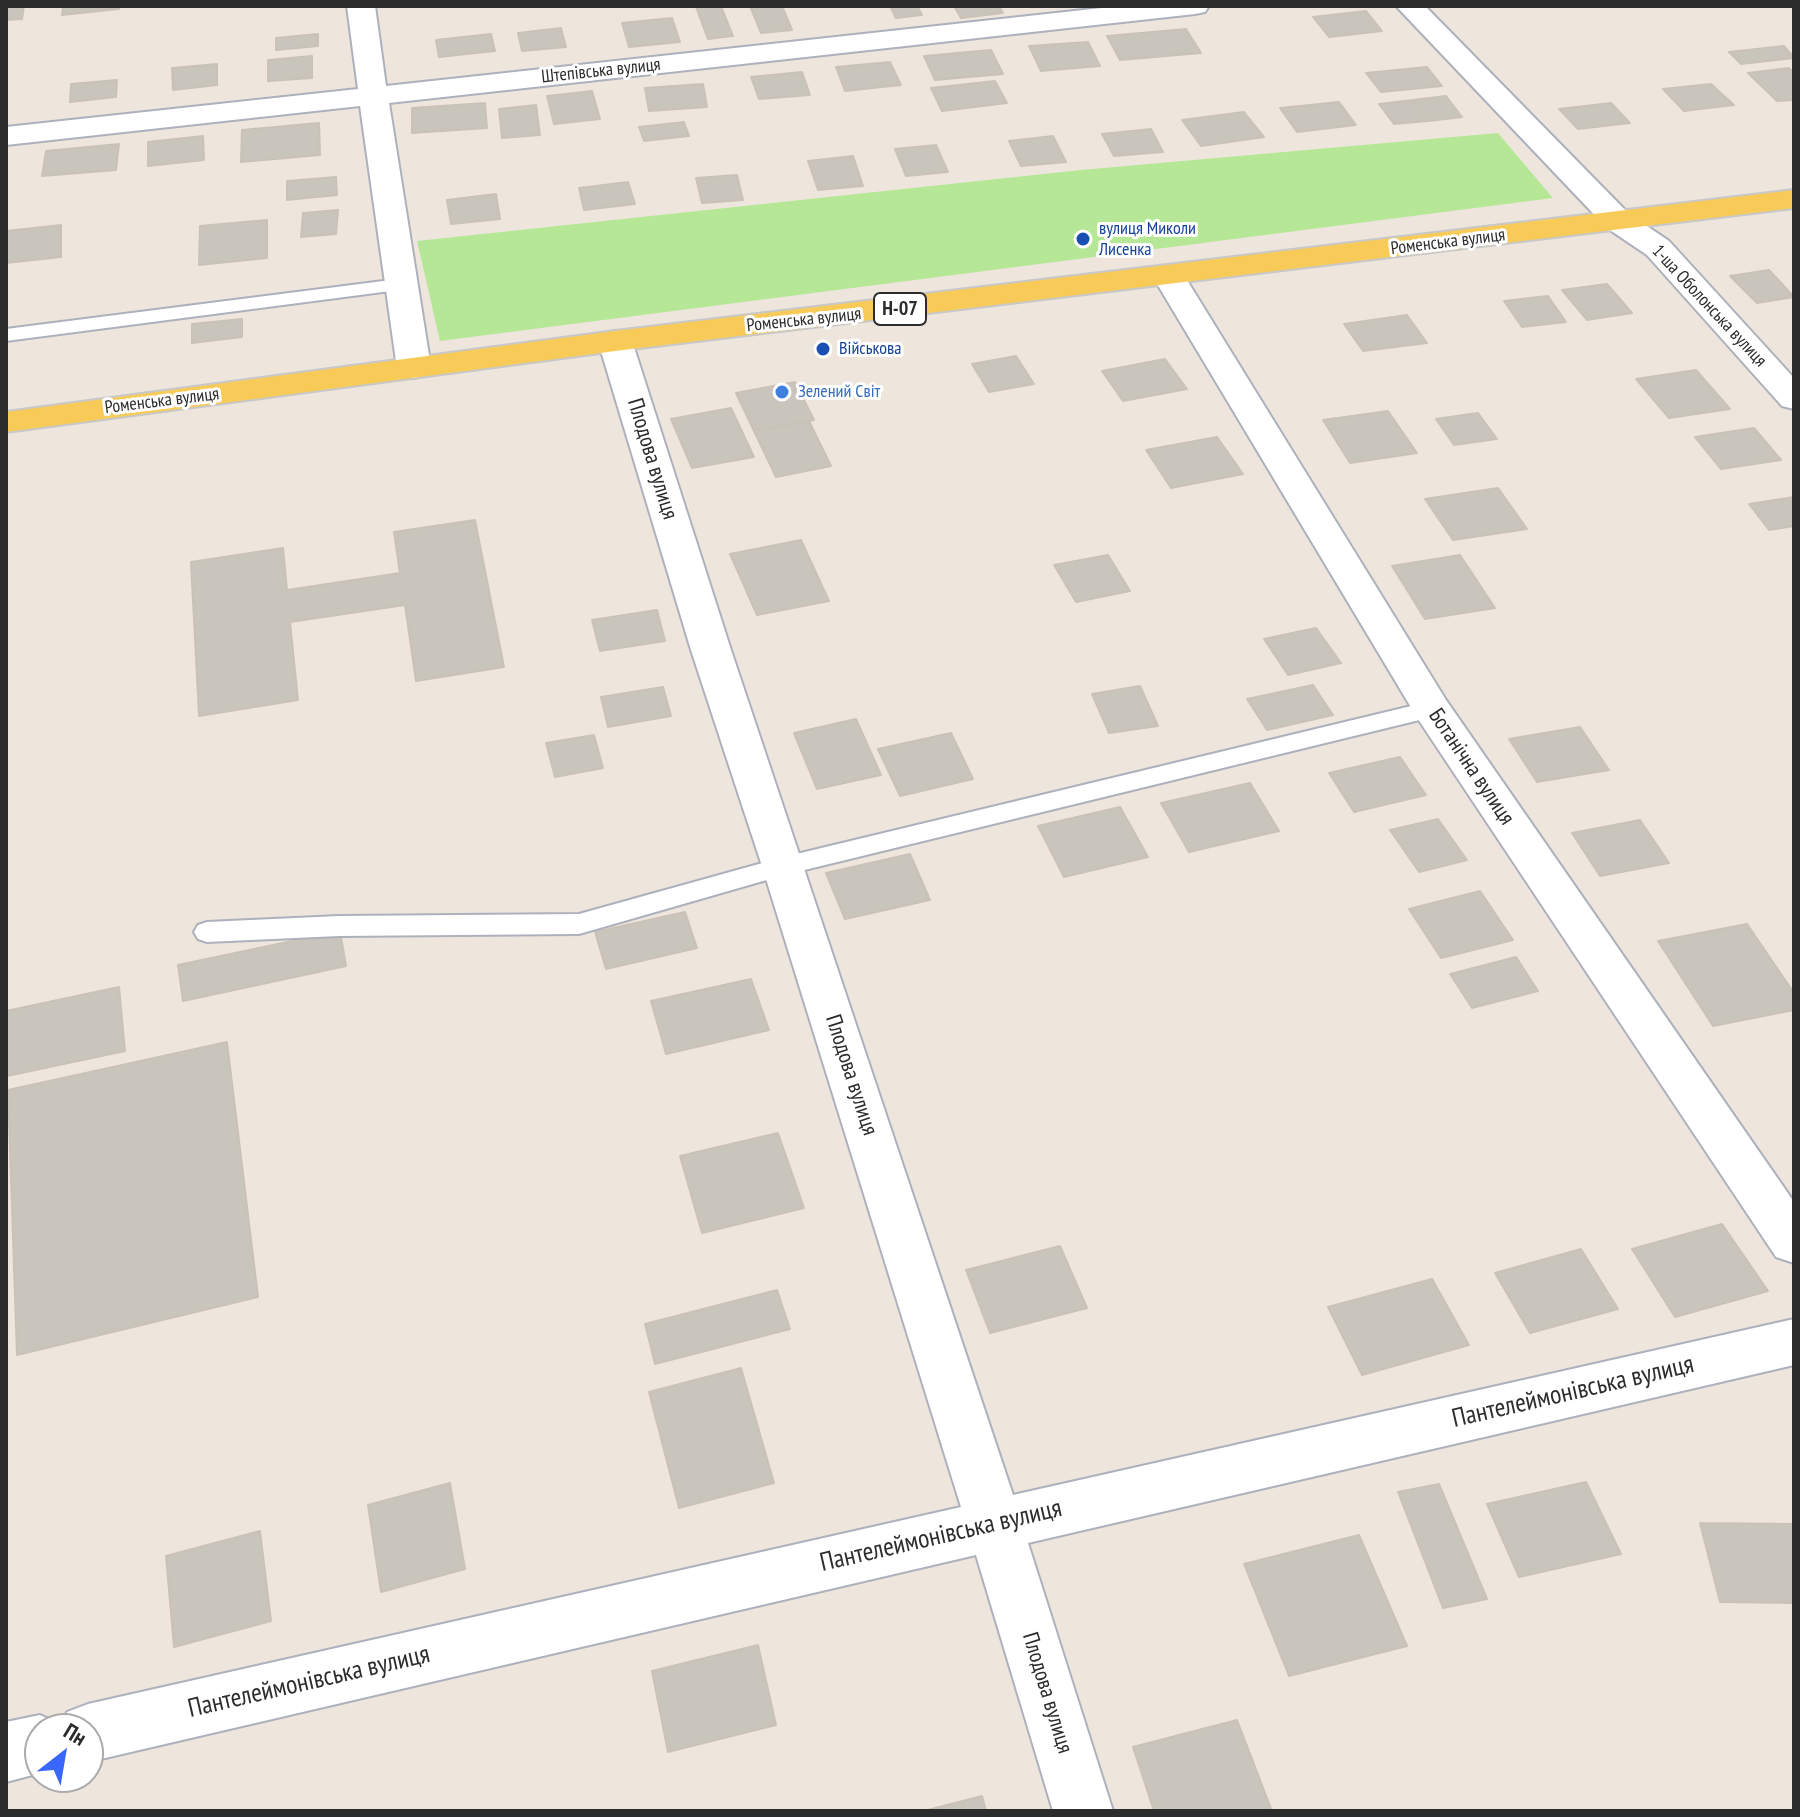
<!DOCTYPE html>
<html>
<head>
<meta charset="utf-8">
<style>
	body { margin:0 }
	#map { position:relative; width:1800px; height:1817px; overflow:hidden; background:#eee6dd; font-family:"PT Sans Narrow",sans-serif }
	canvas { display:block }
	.frame { position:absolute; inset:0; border:8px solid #2c2c2c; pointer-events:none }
	.north { position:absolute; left:24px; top:1713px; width:80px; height:80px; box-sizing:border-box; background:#fff; border:2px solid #ababab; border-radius:50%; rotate:31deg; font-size:22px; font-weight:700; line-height:32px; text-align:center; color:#2c2c2c }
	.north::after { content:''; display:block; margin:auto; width:28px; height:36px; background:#3967ff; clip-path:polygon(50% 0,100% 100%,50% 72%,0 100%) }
</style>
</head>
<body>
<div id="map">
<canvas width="1800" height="1817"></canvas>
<div class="frame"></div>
<div class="north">Пн</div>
</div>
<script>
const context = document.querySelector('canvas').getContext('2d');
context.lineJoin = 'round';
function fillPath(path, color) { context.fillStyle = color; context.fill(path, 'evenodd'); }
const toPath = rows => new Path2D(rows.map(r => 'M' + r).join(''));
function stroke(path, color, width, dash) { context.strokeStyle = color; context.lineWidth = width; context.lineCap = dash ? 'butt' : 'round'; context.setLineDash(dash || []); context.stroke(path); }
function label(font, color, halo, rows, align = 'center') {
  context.font = font + ' "PT Sans Narrow",sans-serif'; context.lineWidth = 6; context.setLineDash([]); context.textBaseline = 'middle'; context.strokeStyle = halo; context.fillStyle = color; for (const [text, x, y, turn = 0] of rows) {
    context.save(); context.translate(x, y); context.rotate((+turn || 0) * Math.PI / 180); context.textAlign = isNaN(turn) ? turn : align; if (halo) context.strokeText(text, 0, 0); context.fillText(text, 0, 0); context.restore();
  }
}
const green = toPath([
	[1498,133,1553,198,440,341,417,241,1081,170]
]);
const building = toPath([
	[6,6,24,6,22,19,6,20,6,6],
	[63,6,120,6,119,9,62,15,63,6],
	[721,6,733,36,708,39,696,7,721,6],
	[750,6,782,6,792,30,761,33,750,6],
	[890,6,917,6,922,15,896,18,890,6],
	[954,6,999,6,1003,13,961,18,954,6],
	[1366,11,1382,31,1329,37,1313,17,1366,11],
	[672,18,680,42,629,47,622,23,672,18],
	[561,28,566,47,522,51,518,33,561,28],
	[1186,29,1201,53,1120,60,1107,36,1186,29],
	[318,34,318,46,276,50,276,38,318,34],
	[491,34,495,51,439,57,436,40,491,34],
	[1088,42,1100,66,1041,71,1029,46,1088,42],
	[1784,46,1794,58,1741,64,1729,52,1784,46],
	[991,50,1003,74,935,80,924,56,991,50],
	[312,56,312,78,268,81,268,60,312,56],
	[890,62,901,85,845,91,836,67,890,62],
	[217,64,217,85,173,90,172,68,217,64],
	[1427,67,1442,86,1381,92,1366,73,1427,67],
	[1789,68,1794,73,1794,100,1777,101,1748,73,1789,68],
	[802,72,810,95,759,99,751,77,802,72],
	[117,80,116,97,70,102,71,84,117,80],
	[995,81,1007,103,942,111,931,88,995,81],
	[703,84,707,107,649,111,645,88,703,84],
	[1711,84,1734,105,1684,111,1663,89,1711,84],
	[592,91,600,119,554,124,547,96,592,91],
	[1446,96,1462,117,1428,121,1413,100,1446,96],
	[1413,100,1428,121,1394,124,1379,104,1413,100],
	[1339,102,1356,125,1297,132,1280,108,1339,102],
	[485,103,487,128,412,133,412,108,485,103],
	[1611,103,1630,123,1578,129,1559,109,1611,103],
	[536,105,540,135,502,138,499,109,536,105],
	[1244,112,1264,137,1201,146,1182,120,1244,112],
	[684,122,689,136,644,141,639,127,684,122],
	[319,123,320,155,241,162,242,130,319,123],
	[1151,129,1163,152,1114,156,1102,134,1151,129],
	[203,136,204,160,148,166,148,142,203,136],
	[1053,136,1066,162,1021,166,1009,141,1053,136],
	[119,144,116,170,42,176,46,151,119,144],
	[936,145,948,172,906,176,895,149,936,145],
	[853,156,863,186,818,190,808,161,853,156],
	[737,175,743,200,702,203,696,178,737,175],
	[336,177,337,195,287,200,287,181,336,177],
	[628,182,635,204,584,210,579,188,628,182],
	[496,194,500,219,451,224,447,200,496,194],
	[338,210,336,234,301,237,303,213,338,210],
	[267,220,267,258,199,265,200,226,267,220],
	[61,225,61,257,6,263,6,231,61,225],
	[1769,270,1794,297,1757,303,1730,276,1769,270],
	[1607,284,1632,313,1587,320,1562,290,1607,284],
	[1548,296,1566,322,1522,327,1504,301,1548,296],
	[1407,315,1427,343,1363,351,1344,324,1407,315],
	[242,319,242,337,192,343,192,324,242,319],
	[1016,356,1034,384,989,392,972,364,1016,356],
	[1165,359,1187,389,1123,401,1102,371,1165,359],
	[1696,370,1730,409,1669,418,1636,379,1696,370],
	[795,382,814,420,754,431,736,393,795,382],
	[731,408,754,457,692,468,671,419,731,408],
	[1388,411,1417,453,1350,463,1323,420,1388,411],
	[1478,413,1497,439,1454,445,1436,419,1478,413],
	[809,421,831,466,776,477,754,431,809,421],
	[1754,428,1781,460,1721,469,1695,437,1754,428],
	[1217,437,1243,474,1171,488,1146,450,1217,437],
	[1498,488,1527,529,1453,540,1425,499,1498,488],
	[1794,497,1794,526,1769,530,1749,504,1794,497],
	[475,520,504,667,416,681,405,605,290,622,298,700,199,716,191,562,283,548,287,590,400,573,394,532,475,520],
	[801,540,829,601,757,615,730,554,801,540],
	[1108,555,1130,591,1076,602,1054,565,1108,555],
	[1460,555,1495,608,1425,619,1392,566,1460,555],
	[657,610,665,641,600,651,592,620,657,610],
	[1316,628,1341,663,1288,675,1264,639,1316,628],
	[1313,685,1333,715,1267,730,1247,699,1313,685],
	[1140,686,1158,726,1109,733,1092,694,1140,686],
	[663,687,671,716,608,727,601,697,663,687],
	[856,719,881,775,817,789,794,733,856,719],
	[1580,727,1609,770,1537,782,1509,739,1580,727],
	[951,733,973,779,900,796,878,749,951,733],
	[594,735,603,768,555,777,546,743,594,735],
	[1400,757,1426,795,1354,812,1329,773,1400,757],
	[1250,783,1279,831,1189,852,1161,803,1250,783],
	[1120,807,1148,857,1064,877,1038,826,1120,807],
	[1438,819,1467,860,1419,872,1390,830,1438,819],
	[1640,820,1669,863,1600,876,1572,833,1640,820],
	[910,854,930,900,845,919,826,873,910,854],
	[1480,891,1513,940,1441,958,1409,909,1480,891],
	[685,912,697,948,606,969,595,932,685,912],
	[1747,924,1794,993,1794,1010,1713,1026,1658,941,1747,924],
	[340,931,346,966,183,1001,178,965,340,931],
	[1516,957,1538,991,1472,1008,1450,974,1516,957],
	[751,979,769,1030,666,1054,651,1001,751,979],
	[119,987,125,1051,7,1076,6,1011,119,987],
	[227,1042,258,1297,17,1355,8,1090,227,1042],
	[778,1133,804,1208,702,1233,680,1156,778,1133],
	[1722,1224,1768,1291,1675,1317,1632,1249,1722,1224],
	[1060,1246,1087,1308,990,1333,966,1270,1060,1246],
	[1581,1249,1618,1309,1530,1333,1495,1273,1581,1249],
	[1432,1279,1469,1345,1362,1375,1328,1307,1432,1279],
	[777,1290,790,1329,655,1364,645,1324,777,1290],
	[741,1368,774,1483,679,1508,649,1392,741,1368],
	[1586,1482,1621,1554,1519,1577,1487,1504,1586,1482],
	[450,1483,465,1569,381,1592,368,1505,450,1483],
	[1439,1484,1487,1599,1443,1608,1398,1492,1439,1484],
	[1700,1523,1794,1524,1794,1603,1720,1602,1700,1523],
	[260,1531,271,1621,174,1647,166,1556,260,1531],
	[1359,1535,1407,1646,1289,1676,1244,1564,1359,1535],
	[758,1645,776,1725,668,1752,652,1671,758,1645],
	[1237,1720,1272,1811,1154,1811,1133,1747,1237,1720],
	[982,1796,986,1811,924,1811,982,1796]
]);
const lane = toPath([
	[399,279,409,285,406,289,6,341,6,329,399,279],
	[1432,701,1440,703,1444,709,1440,715,784,875,579,934,339,936,207,942,198,939,194,932,198,925,207,922,339,916,579,914,784,857,1432,701]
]);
const street = toPath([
	[347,6,375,6,386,86,1120,6,1209,6,1205,12,1195,14,389,103,431,368,426,375,414,378,402,375,397,368,360,106,6,145,6,127,358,89,347,6],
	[1396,6,1425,6,1629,214,1669,241,1794,378,1794,409,1782,406,1647,255,1607,228,1396,6],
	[1169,267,1180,270,1185,277,1446,700,1794,1202,1794,1263,1776,1257,1418,719,1153,277,1158,270,1169,267],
	[615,331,627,334,632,341,731,650,1013,1495,1794,1319,1794,1365,1028,1543,1113,1811,1053,1811,976,1555,88,1762,88,1729,40,1729,40,1773,6,1782,6,1722,40,1715,62,1725,67,1712,88,1704,961,1507,762,866,691,650,598,341,603,334,615,331]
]);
const primary = toPath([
	[1794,190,1794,208,615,351,6,432,6,412,615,331,1794,190]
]);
const markers = [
	[1083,239,8,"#1a4fb4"],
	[823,349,8,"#1a4fb4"],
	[782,392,8,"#3f7fe0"]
];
const farStreetnames = [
	["Штепівська вулиця",601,71,-6],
	["Роменська вулиця",1448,242,-7],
	["1-ша Оболонська вулиця",1709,306,47],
	["Роменська вулиця",804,320,-6],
	["Роменська вулиця",162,401,-7]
];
const farTransitnames = [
	["вулиця Миколи",1099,229],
	["Лисенка",1099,250],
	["Військова",839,349]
];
const farShopnames = [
	["Зелений Світ",798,392]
];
const shields = [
	[900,309,52]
];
const shieldNames = [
	["Н-07",900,309]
];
const streetNames = [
	["Плодова вулиця",652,459,73],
	["Ботанічна вулиця",1471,767,56],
	["Плодова вулиця",851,1075,72],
	["Плодова вулиця",1047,1693,73]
];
const nearStreetnames = [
	["Пантелеймонівська вулиця",1573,1392,-13],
	["Пантелеймонівська вулиця",941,1536,-13],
	["Пантелеймонівська вулиця",309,1682,-13]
];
fillPath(green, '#b6e797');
fillPath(building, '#c9c4bc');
stroke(building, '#cac2b6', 2);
stroke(lane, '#adb1bc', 4);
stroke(street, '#adb1bc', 4);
stroke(primary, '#c8c8c8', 4);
fillPath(lane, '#fff');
fillPath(street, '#fff');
fillPath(primary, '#f8cb58');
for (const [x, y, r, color] of markers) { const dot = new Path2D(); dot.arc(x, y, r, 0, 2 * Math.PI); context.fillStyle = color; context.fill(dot); stroke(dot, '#fff', 3); }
label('18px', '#2c2c2c', '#fff', farStreetnames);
label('18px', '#164399', '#fff', farTransitnames, 'left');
label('18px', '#366cbe', '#fff', farShopnames, 'left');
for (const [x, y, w] of shields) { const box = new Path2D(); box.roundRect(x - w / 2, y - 16, w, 32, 6); context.fillStyle = '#fff'; context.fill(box); stroke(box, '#2c2c2c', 2); }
label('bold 20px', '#2c2c2c', null, shieldNames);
label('22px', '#2c2c2c', '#fff', streetNames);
label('26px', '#2c2c2c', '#fff', nearStreetnames);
</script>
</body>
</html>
